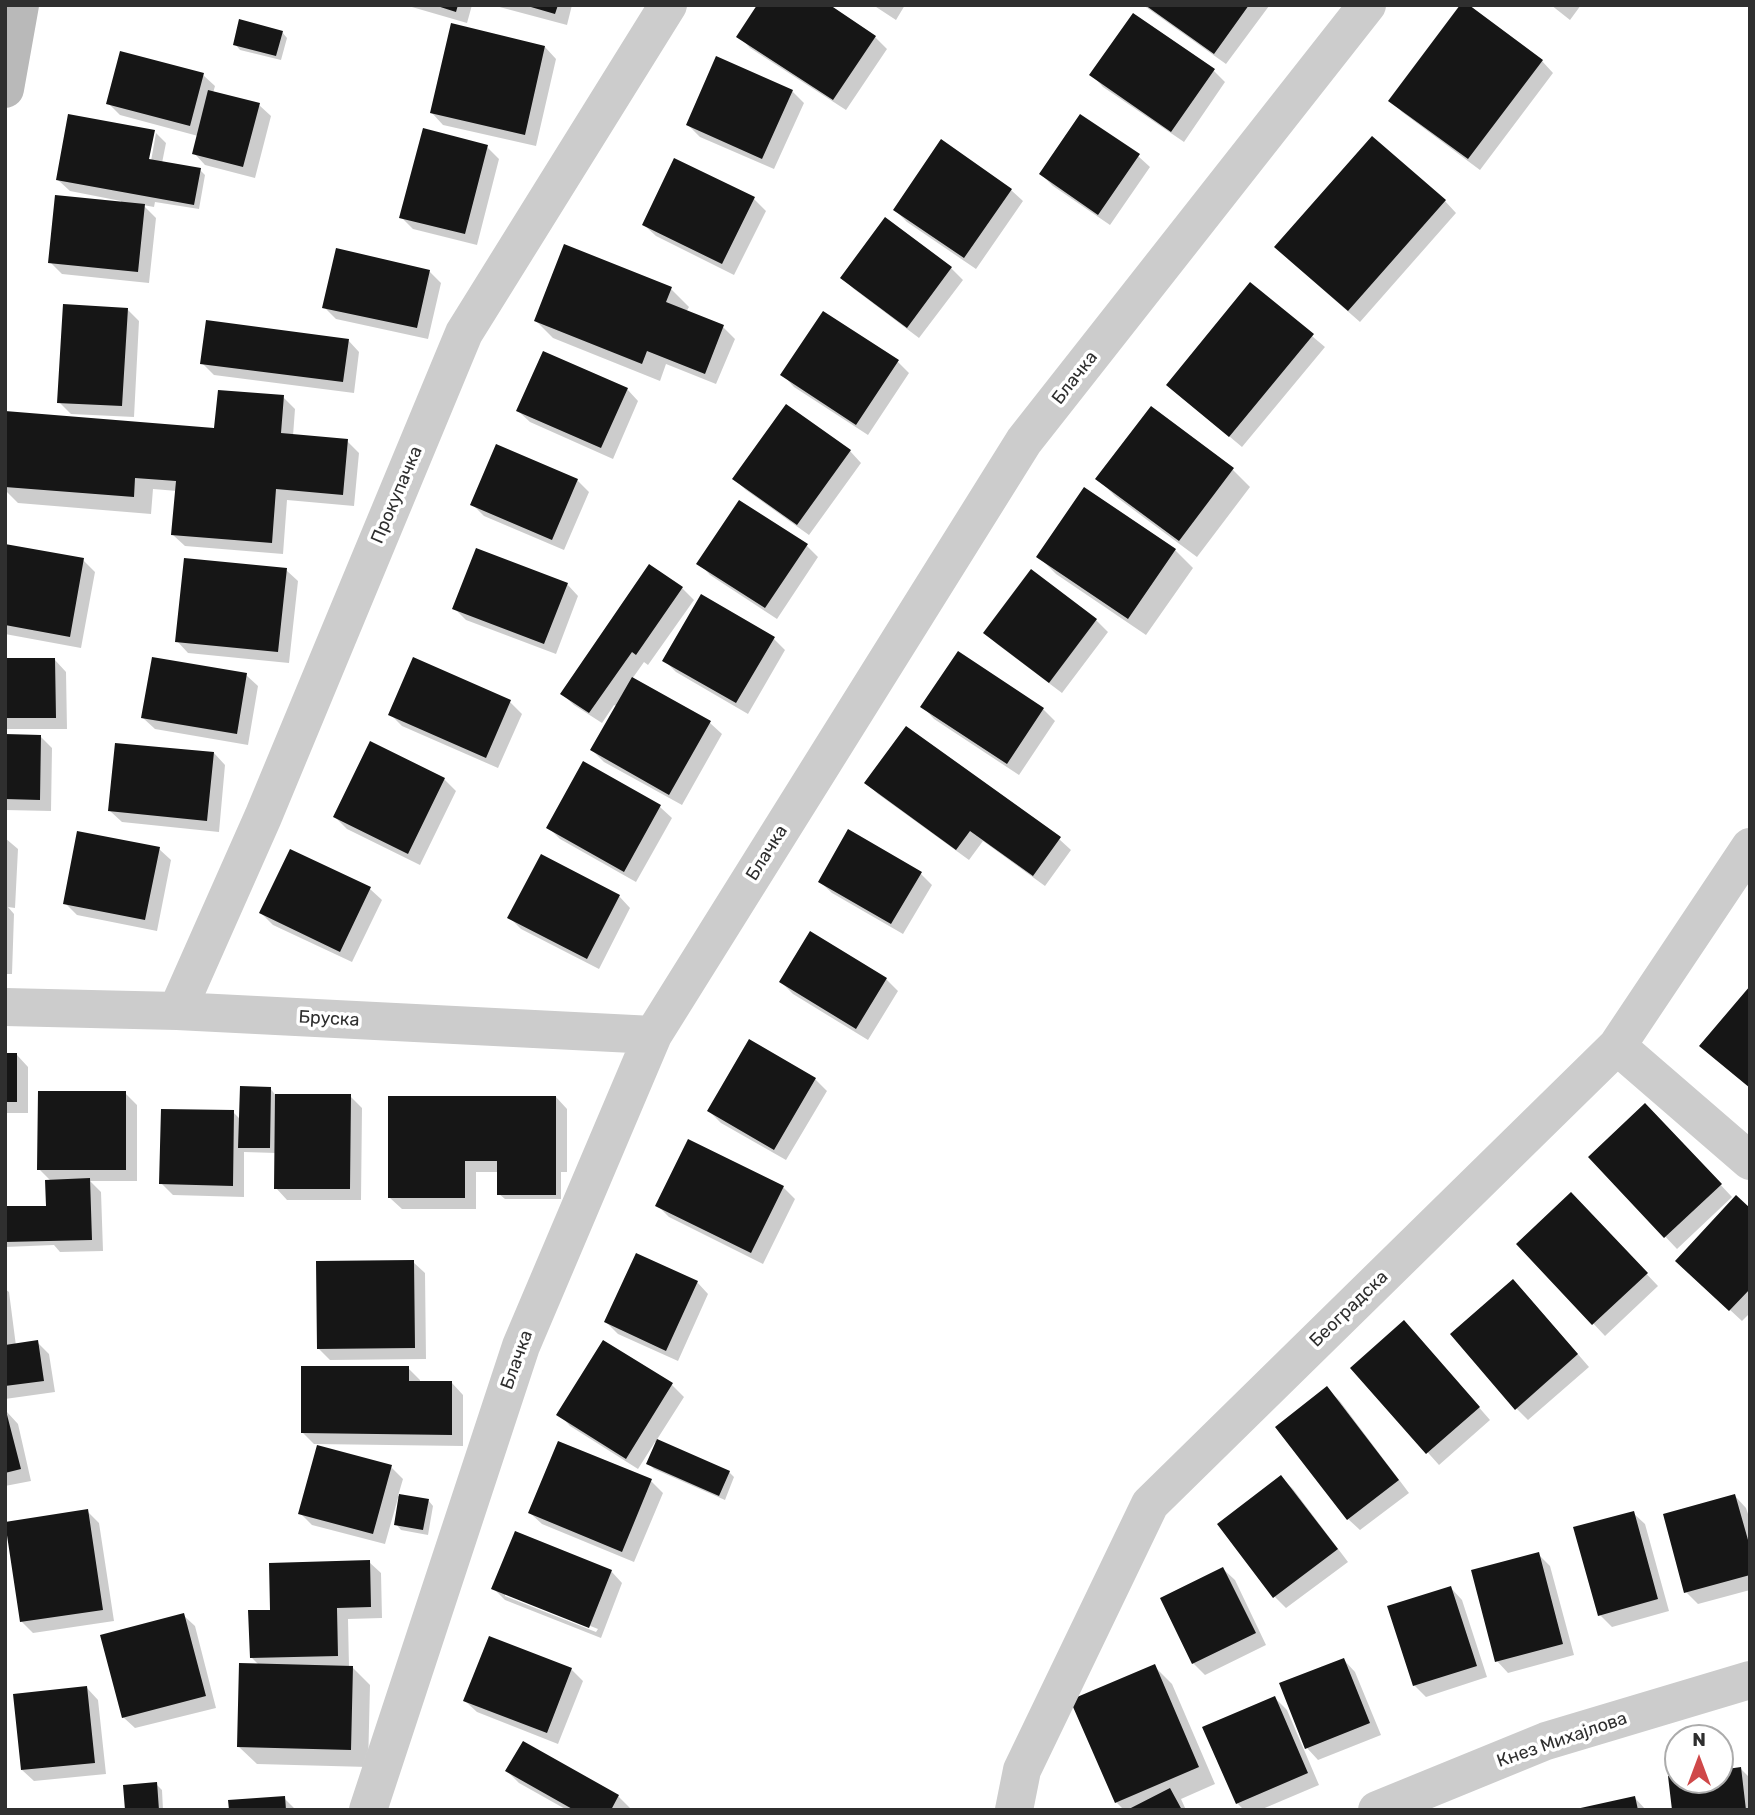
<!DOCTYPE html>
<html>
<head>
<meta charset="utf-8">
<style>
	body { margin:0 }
	#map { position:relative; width:1755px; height:1815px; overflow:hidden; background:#fff; font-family:Rubik,sans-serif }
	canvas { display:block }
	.frame { position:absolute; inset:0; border:7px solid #2f2f2f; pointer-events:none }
	.north { position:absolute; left:1664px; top:1724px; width:70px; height:70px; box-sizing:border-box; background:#fff; border:2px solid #acacac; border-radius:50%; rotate:0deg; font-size:19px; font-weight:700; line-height:28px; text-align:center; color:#2f2f2f }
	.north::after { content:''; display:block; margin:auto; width:24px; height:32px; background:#cf4849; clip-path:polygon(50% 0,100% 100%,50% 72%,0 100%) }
</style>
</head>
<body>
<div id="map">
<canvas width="1755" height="1815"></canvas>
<div class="frame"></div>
<div class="north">N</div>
</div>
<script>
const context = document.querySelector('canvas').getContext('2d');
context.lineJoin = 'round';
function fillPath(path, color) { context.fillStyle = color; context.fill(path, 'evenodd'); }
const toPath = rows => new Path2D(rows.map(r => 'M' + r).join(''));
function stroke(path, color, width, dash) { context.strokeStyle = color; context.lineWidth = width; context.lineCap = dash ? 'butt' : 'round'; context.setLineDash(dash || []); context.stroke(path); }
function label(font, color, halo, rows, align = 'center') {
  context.font = font + ' Rubik,sans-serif'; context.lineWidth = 7; context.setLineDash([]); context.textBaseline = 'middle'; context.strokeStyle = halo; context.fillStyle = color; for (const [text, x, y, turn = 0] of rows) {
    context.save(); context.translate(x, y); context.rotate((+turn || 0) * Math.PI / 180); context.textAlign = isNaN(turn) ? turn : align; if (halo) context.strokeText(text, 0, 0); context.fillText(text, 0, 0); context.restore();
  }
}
const shadow = toPath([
	[405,5,472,5,467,23],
	[492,5,572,5,567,25],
	[873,5,905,5,896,20],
	[1143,5,1268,5,1269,6,1226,64],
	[1551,5,1581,5,1570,20],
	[282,32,287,38,281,60,240,50,235,44],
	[739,36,875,37,887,49,846,110,750,48],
	[545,47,556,59,536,146,443,125,432,113],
	[1542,61,1553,73,1480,170,1402,112,1391,101],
	[1214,71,1225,82,1184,142,1103,87,1092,75],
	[203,75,215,86,213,93,259,105,271,116,255,178,205,165,194,153,198,136,120,115,108,103],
	[792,91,804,103,774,169,700,137,688,125],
	[156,133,166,143,162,163,200,170,205,175,199,209,155,202,154,207,143,205,156,218,149,283,62,274,50,262,121,204,121,201,70,191,58,180,151,161],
	[487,147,499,159,477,245,413,229,401,217],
	[1138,156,1150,167,1110,225,1053,186,1041,174],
	[1011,190,1023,201,976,269,907,222,895,210],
	[754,199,766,211,734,275,656,236,644,225],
	[1445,201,1456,213,1360,322,1288,259],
	[951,268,963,280,919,338,854,289,842,278],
	[429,271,441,283,428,339,336,319,324,307],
	[1250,284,1325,347,1242,447,1168,385],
	[671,289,689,307,686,312,723,327,735,339,716,384,666,364,660,381,553,338,536,321],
	[127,309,139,321,134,417,71,414,59,402],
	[348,340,359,352,354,393,214,375,202,363],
	[898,362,909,373,868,435,794,387,783,375],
	[627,389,638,401,613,459,530,422,518,411],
	[283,397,295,409,293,436,347,441,359,453,354,506,287,500,283,554,185,546,173,535,177,491,153,489,151,514,18,503,5,490,5,428,216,430],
	[850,451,861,463,809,535,746,490,734,479],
	[1233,470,1250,487,1197,557,1115,496,1098,479],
	[577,480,589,492,564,550,484,516,472,504],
	[5,546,83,560,95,572,81,648,5,634],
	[807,546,818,557,777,619,710,575,699,563],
	[1175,550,1193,568,1146,635,1056,574,1039,557],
	[286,570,298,581,289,663,188,653,177,641],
	[567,584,578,596,556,654,466,620,454,608],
	[682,588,694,600,648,665,644,662,632,679,710,723,722,734,682,805,604,762,592,750,617,706,614,705,602,723,574,705,562,694],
	[1096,620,1108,632,1062,693,997,644,985,633],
	[774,639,785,650,748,714,676,672,665,661],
	[959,653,1043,709,1055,721,1019,775,934,719,923,707],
	[5,660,55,660,66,672,67,729,5,729],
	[246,675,258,686,248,745,155,729,143,718],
	[510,702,522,714,498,768,402,726,390,714],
	[5,736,40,736,52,748,51,811,5,810],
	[214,753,225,765,219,832,122,822,110,811],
	[584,764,660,807,672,818,636,882,560,839,548,827],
	[444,779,456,791,420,865,347,829,335,817],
	[866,783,1059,839,1071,850,1045,886,983,841,969,860,878,794],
	[5,838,18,849,15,908,8,907,14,914,12,974,5,974],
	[159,849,171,860,157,931,77,915,65,903],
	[290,851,370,889,382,900,352,962,273,925,261,913],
	[920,873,932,885,903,934,832,893,820,882],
	[619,896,630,908,599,969,521,929,509,917],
	[811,934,886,979,898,991,868,1040,793,994,781,982],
	[5,1055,17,1055,28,1067,28,1113,5,1113],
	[815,1079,827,1091,786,1160,721,1123,709,1111],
	[270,1088,276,1096,350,1096,362,1108,361,1200,287,1200,276,1188,276,1153,244,1152,244,1197,173,1195,161,1183,233,1112,240,1119],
	[125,1093,137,1105,137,1181,90,1181,101,1192,103,1251,60,1252,54,1245,5,1247,5,1208,48,1210,51,1181,39,1169],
	[556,1097,567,1109,567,1172,561,1172,561,1199,505,1199,499,1194,499,1172,476,1172,476,1209,402,1209,390,1198],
	[1657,1117,1732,1197,1677,1249,1590,1157],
	[783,1187,795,1199,763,1264,669,1217,657,1205],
	[1582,1206,1658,1286,1605,1336,1519,1244],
	[1750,1210,1750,1313,1742,1321,1689,1272],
	[413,1262,425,1273,426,1359,330,1360,318,1348],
	[697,1282,708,1294,678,1361,618,1334,606,1322],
	[5,1289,9,1292,16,1346,37,1342,49,1354,55,1392,5,1399],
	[1525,1293,1589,1367,1528,1420,1516,1408],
	[1415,1334,1490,1420,1439,1465,1352,1368],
	[604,1343,672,1385,684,1397,656,1441,729,1472,734,1477,725,1500,654,1469,648,1463,657,1443,655,1442,638,1469,570,1426,559,1414],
	[408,1368,420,1380,420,1383,452,1383,463,1395,463,1446,314,1444,303,1433],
	[1327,1389,1339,1400,1409,1493,1360,1530,1348,1519],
	[7,1412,18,1424,31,1481,5,1486],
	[318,1447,391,1467,403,1479,398,1496,428,1500,433,1506,428,1535,401,1530,396,1524,400,1499,398,1498,385,1544,312,1525,300,1513],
	[1281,1477,1293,1489,1348,1562,1286,1608,1275,1597],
	[651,1481,663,1493,634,1562,542,1524,530,1513],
	[1735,1496,1746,1508,1750,1520,1750,1590,1698,1604,1686,1592],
	[87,1511,99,1523,114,1621,33,1633,21,1621],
	[1633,1513,1645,1524,1669,1611,1612,1627,1600,1615,1575,1528],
	[1538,1554,1550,1566,1574,1655,1508,1673,1497,1661],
	[369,1562,381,1573,382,1618,348,1619,349,1667,352,1667,370,1685,368,1767,257,1764,239,1747,259,1665,251,1657],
	[1223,1569,1235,1580,1266,1645,1205,1675,1193,1663],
	[611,1571,622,1583,601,1638,505,1600,493,1588],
	[505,1592,598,1629,596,1632,505,1596],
	[1451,1588,1462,1600,1487,1677,1426,1697,1414,1685],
	[183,1615,195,1626,216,1708,135,1728,123,1717],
	[1344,1660,1355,1672,1381,1735,1318,1760,1307,1748],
	[1154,1666,1172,1684,1215,1784,1181,1799,1186,1810,1124,1810,1116,1802],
	[571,1669,583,1681,558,1744,477,1712,465,1701],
	[87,1688,98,1700,106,1774,34,1781,22,1770],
	[1275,1698,1287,1710,1319,1785,1260,1810,1244,1810,1237,1803],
	[1741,1769,1750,1778,1750,1810,1674,1810,1678,1777,1678,1780,1720,1780,1720,1772],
	[507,1771,618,1796,630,1808,567,1810,519,1783],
	[156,1784,162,1790,163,1810,127,1810],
	[284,1798,296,1810,231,1810],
	[1635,1798,1646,1810,1579,1810]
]);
const building = toPath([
	[434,5,458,5,456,12],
	[524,5,558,5,555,14],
	[757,5,830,5,876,36,833,100,736,37],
	[1145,5,1249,5,1214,54],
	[1460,5,1469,5,1543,60,1468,159,1388,101],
	[1133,13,1215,69,1171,132,1089,75],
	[239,19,283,31,276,56,233,45],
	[451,23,545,46,525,135,430,113],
	[120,51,204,73,190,126,106,104],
	[716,56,793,90,762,159,686,125],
	[208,90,260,103,243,167,192,154],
	[68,114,155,130,149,159,201,168,194,205,56,180],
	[1080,114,1140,154,1098,215,1039,174],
	[423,128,488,145,465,234,399,218],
	[1372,136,1446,200,1348,311,1274,247],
	[941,139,1012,189,964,258,893,210],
	[674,158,755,197,722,264,642,225],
	[55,195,145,204,138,272,48,263],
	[885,217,952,267,907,328,840,278],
	[564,244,672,287,666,302,724,325,705,374,647,351,642,364,534,321],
	[336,248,430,270,417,328,322,308],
	[1250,282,1314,334,1229,437,1166,385],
	[63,304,128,308,122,406,57,403],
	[823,311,899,360,856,425,780,375],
	[206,320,349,339,343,382,200,364],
	[543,351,628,388,601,448,516,411],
	[218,390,284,395,281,433,348,439,343,495,276,489,272,543,171,535,176,481,135,478,134,497,5,487,5,411,214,428],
	[786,404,851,450,797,525,732,479],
	[1151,406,1234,468,1179,541,1095,479],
	[496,444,578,479,552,540,470,505],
	[1084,487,1176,549,1128,619,1036,557],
	[739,500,808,544,765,608,696,564],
	[5,544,84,558,70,637,5,625],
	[476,548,568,583,544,644,452,609],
	[184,558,287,568,278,652,175,642],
	[649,564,683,587,636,655,632,652,589,713,560,694],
	[1031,569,1097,619,1049,683,983,633],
	[701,594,775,637,736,703,662,661],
	[958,651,1044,708,1007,764,920,707],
	[152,657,247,673,237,734,141,718],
	[413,657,511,700,486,758,388,715],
	[5,658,55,658,56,718,5,718],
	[632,677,711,721,669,795,590,750],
	[906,726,1061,837,1033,876,970,831,956,850,864,783],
	[5,734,41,735,40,800,5,799],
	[370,741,445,778,408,854,333,817],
	[115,743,214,752,207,821,108,811],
	[583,761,661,805,624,872,546,828],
	[848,829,922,872,891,924,818,882],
	[77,831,160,847,145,920,63,904],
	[290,849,371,887,340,952,259,913],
	[541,854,620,895,587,959,507,918],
	[810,931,887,978,856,1029,779,982],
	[1750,986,1750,1088,1699,1046],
	[749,1039,816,1078,774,1150,707,1111],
	[5,1053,17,1053,17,1102,5,1102],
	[240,1086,271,1087,270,1148,238,1148],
	[38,1091,126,1091,126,1170,37,1170],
	[275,1094,351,1094,350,1189,274,1189],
	[388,1096,556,1096,556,1195,497,1195,497,1161,465,1161,465,1198,388,1198],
	[1645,1103,1722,1184,1664,1238,1588,1157],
	[161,1109,234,1110,233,1186,159,1184],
	[688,1139,784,1186,751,1253,655,1206],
	[90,1178,92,1240,5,1242,5,1206,46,1206,45,1180],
	[1571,1192,1648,1273,1592,1325,1516,1244],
	[1736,1195,1750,1208,1750,1289,1729,1311,1675,1261],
	[636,1253,698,1281,666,1351,604,1322],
	[414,1260,415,1348,317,1349,316,1261],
	[1513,1279,1578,1354,1515,1410,1450,1334],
	[1404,1320,1480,1407,1426,1454,1350,1368],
	[38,1340,44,1381,5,1386,5,1345],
	[603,1340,673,1383,626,1459,556,1415],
	[301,1366,409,1366,409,1381,452,1381,452,1435,301,1433],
	[1327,1386,1399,1480,1347,1520,1275,1427],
	[5,1407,21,1469,5,1473],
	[657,1439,730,1471,719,1496,646,1464],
	[558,1441,652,1479,622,1552,528,1513],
	[317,1445,392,1465,373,1534,298,1514],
	[1281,1475,1338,1549,1273,1598,1217,1524],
	[399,1494,429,1499,423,1530,394,1525],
	[1735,1494,1750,1547,1750,1575,1684,1593,1663,1514],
	[88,1509,103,1610,20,1622,5,1522],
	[1634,1511,1658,1599,1598,1616,1573,1527],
	[515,1531,612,1570,589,1628,491,1589],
	[1539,1552,1563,1644,1495,1662,1471,1570],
	[370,1560,371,1607,337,1608,338,1656,250,1658,248,1610,270,1610,269,1563],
	[1223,1567,1256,1633,1192,1664,1160,1598],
	[1451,1586,1477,1666,1413,1686,1387,1606],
	[184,1613,206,1696,122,1718,100,1635],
	[489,1636,572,1668,547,1733,463,1701],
	[1344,1658,1370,1723,1305,1749,1279,1683],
	[239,1663,353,1666,351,1750,237,1747],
	[1155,1664,1199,1767,1115,1803,1070,1700],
	[87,1686,95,1763,21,1770,13,1694],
	[1275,1696,1308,1773,1236,1804,1202,1727],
	[523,1741,619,1795,611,1810,574,1810,505,1771],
	[1741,1767,1746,1810,1672,1810,1668,1776,1678,1775,1678,1780,1720,1780,1720,1770],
	[157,1782,159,1810,125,1810,123,1785],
	[1170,1788,1182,1810,1127,1810],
	[285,1796,286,1810,229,1810,228,1800],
	[1635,1796,1638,1810,1576,1810,1576,1809]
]);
const street = toPath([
	[5,1007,177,1011,653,1035],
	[177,1011,263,817,464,333,668,5],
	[1617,1046,1750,1161],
	[368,1810,521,1346,653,1035,1024,441,1367,5],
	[1014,1810,1022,1770,1150,1504,1617,1046,1750,847],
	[1377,1810,1546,1741,1750,1680]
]);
const secondary = toPath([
	[5,89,20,5]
]);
const streetNames = [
	["Блачка",1075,378,-52],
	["Прокупачка",397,495,-67],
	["Блачка",767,853,-58],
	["Бруска",329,1019,3],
	["Београдска",1349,1309,-44],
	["Блачка",517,1360,-70],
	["Кнез Михајлова",1562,1740,-19]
];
fillPath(shadow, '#0003');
fillPath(building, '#161616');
stroke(street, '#ccc', 38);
stroke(secondary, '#b9b9b9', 38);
label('18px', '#2f2f2f', '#fff', streetNames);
</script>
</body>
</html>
